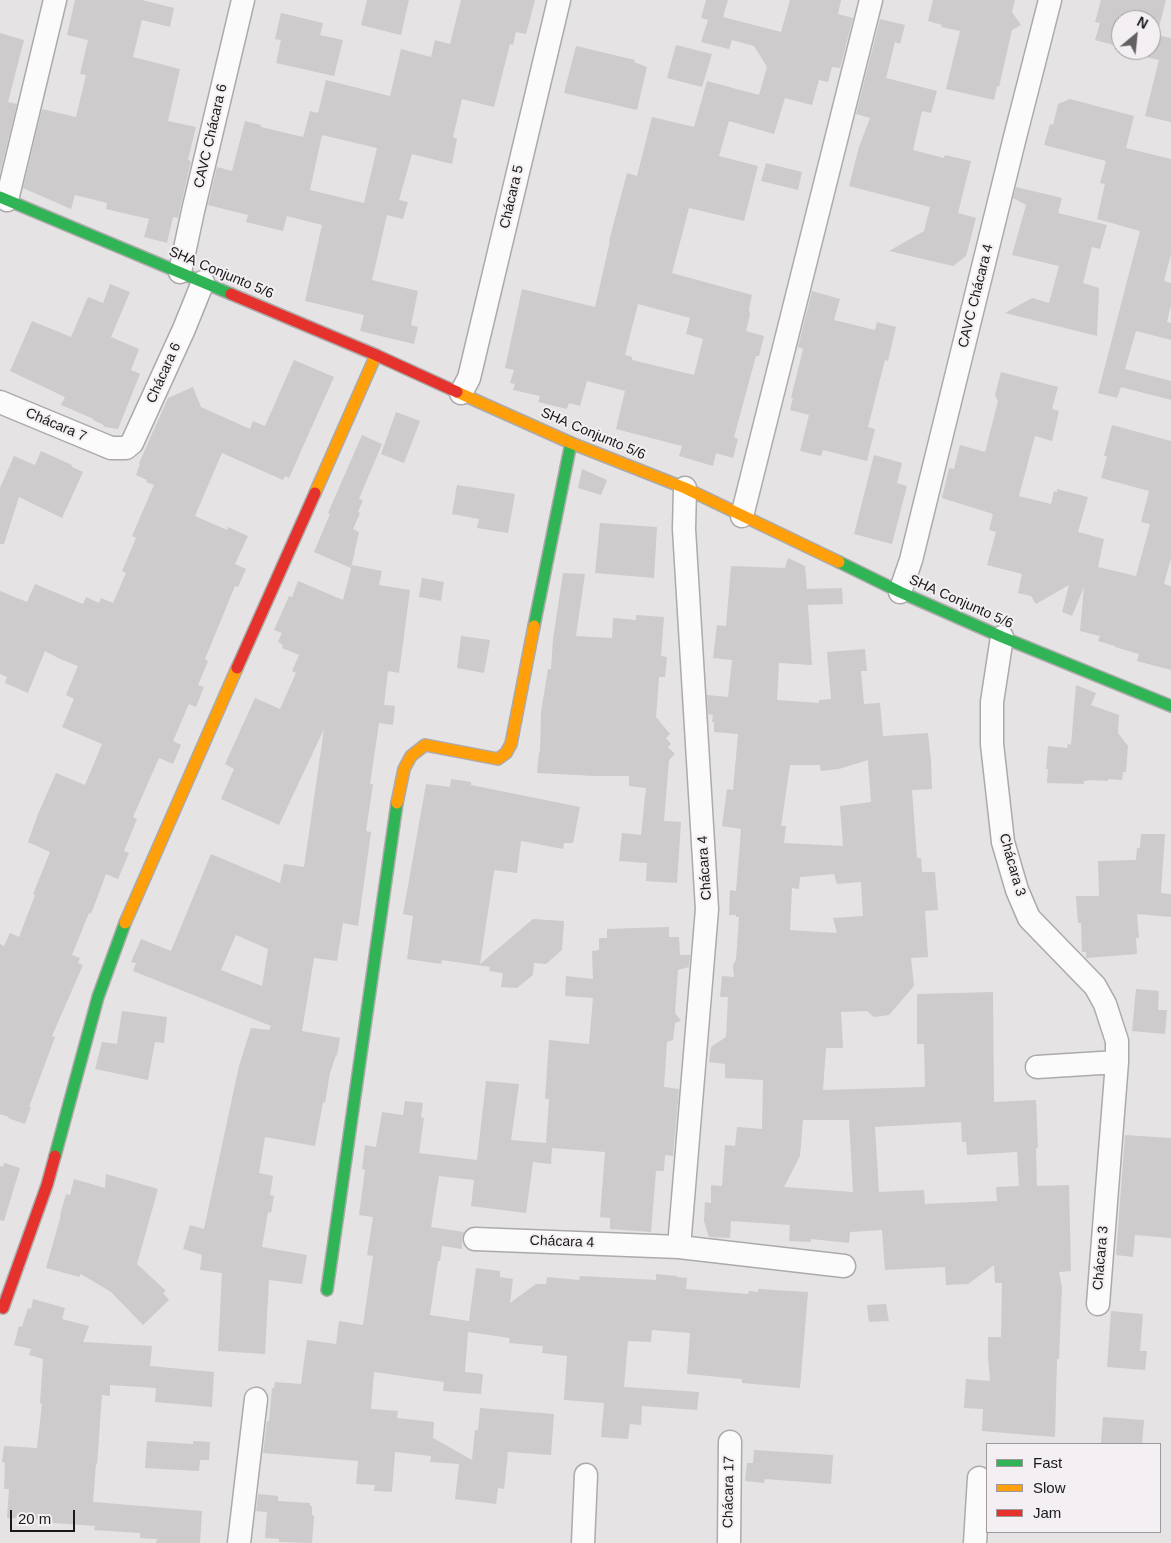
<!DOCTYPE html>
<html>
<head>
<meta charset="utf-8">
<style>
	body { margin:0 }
	#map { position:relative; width:1171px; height:1543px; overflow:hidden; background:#e5e3e4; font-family:Helvetica,sans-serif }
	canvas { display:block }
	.legend { position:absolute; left:986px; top:1443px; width:175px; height:90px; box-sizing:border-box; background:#f3eff2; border:1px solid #9d999c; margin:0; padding:6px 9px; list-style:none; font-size:15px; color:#1b191a }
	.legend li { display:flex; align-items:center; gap:10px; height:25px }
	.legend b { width:25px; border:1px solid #9d999c }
	.north { position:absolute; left:1111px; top:10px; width:50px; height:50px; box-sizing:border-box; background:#f3eff2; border:1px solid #9d999c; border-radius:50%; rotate:28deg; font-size:14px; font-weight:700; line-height:20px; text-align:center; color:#1b191a }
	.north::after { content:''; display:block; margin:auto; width:18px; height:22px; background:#626061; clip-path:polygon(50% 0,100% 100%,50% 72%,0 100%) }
	.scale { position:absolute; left:10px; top:1510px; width:65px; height:22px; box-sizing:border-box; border:2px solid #1b191a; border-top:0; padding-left:6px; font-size:15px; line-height:18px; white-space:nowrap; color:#1b191a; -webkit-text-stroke:4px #f3eff2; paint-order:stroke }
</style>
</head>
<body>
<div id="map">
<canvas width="1171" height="1543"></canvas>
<ul class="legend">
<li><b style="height:6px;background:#30b455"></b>Fast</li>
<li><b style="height:6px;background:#ff9f0a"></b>Slow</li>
<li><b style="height:6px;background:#e5322d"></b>Jam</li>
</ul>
<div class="north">N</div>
<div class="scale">20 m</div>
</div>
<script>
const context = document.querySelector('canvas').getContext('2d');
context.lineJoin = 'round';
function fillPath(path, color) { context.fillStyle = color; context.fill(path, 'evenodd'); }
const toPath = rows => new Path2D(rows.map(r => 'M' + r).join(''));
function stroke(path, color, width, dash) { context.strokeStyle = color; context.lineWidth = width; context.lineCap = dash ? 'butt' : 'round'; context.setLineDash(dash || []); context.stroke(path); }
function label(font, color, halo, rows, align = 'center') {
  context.font = font + ' Helvetica,sans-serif'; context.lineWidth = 4; context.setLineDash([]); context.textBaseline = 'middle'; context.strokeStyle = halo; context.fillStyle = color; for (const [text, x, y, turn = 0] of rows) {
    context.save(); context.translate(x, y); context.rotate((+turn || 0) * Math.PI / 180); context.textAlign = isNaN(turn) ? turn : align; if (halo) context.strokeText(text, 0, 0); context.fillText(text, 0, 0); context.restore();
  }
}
const building = toPath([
	[75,0,142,0,174,8,170,27,142,20,133,57,180,69,168,121,196,127,188,160,191,161,178,218,173,217,167,243,144,237,149,219,106,209,107,203,75,195,71,209,23,188,42,109,76,117,86,75,80,74,88,40,67,35],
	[367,0,409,0,401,35,361,25],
	[461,0,535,0,526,34,516,32,513,45,510,44,494,107,462,99,453,137,457,139,452,164,412,154,399,200,408,202,403,219,387,215,372,280,418,291,411,325,418,327,414,344,360,331,364,315,305,301,322,225,287,216,283,231,246,222,248,215,208,205,217,167,232,171,245,121,261,125,261,127,303,137,310,111,318,113,326,80,390,96,401,49,431,57,435,40,450,44],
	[322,135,377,148,364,203,310,190],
	[706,0,728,0,723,17,781,32,790,0,841,0,838,14,853,18,840,68,832,67,828,82,819,80,812,105,785,98,774,134,729,121,719,156,758,166,744,221,689,208,672,273,752,295,749,309,750,315,746,331,764,336,759,356,756,356,734,437,738,439,733,458,716,453,713,466,679,456,682,446,616,429,625,391,587,381,580,406,569,403,567,409,538,402,540,396,513,390,515,384,510,383,514,370,505,368,522,289,595,307,610,241,609,241,627,173,637,176,652,117,694,127,707,81,759,95,767,67,754,46,732,40,729,49,701,42,708,20,701,18],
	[638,304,690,318,686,334,703,339,694,375,632,360,632,357,625,355],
	[933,0,1015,0,1012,12,1021,25,1012,30,999,87,997,86,994,100,946,89,960,31,941,27,942,25,928,21],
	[1101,0,1166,0,1157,35,1171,38,1171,122,1145,116,1159,60,1133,54,1134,50,1151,50,1151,20,1121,20,1121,47,1095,40,1100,23,1095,22],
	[281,13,323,23,320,35,343,40,334,76,276,63,281,40,275,39],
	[880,19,905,25,900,44,895,42,886,78,937,91,931,113,922,111,913,150,944,158,945,155,971,161,958,213,976,218,966,256,953,266,889,251,924,231,930,207,849,186,859,147,870,118,856,114],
	[0,33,24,40,8,102,17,104,0,173],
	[676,45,712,54,702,87,667,78],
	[576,46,635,60,634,62,647,67,637,110,564,93],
	[1070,99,1134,116,1126,148,1171,159,1171,254,1164,281,1171,283,1171,304,1167,322,1171,323,1171,340,1136,331,1125,369,1171,381,1171,400,1121,387,1117,398,1098,393,1140,231,1097,219,1105,184,1100,183,1106,161,1044,145,1050,124,1053,125,1058,104],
	[766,163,802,172,798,190,761,181],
	[1016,187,1062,198,1058,213,1107,225,1100,249,1092,247,1083,283,1099,288,1097,336,1005,313,1032,298,1049,303,1059,266,1012,255,1026,205,1013,198],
	[110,284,130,292,111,337,139,349,131,370,140,374,118,429,105,427,102,424,93,420,94,419,61,405,65,397,10,371,32,321,71,337,88,297,103,303],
	[812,291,840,299,834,320,875,330,877,322,896,327,888,361,885,360,868,427,875,429,867,461,823,450,821,456,800,451,809,415,790,410,793,398,791,398,803,349,798,347],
	[294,360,334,377,289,478,285,476,283,480,222,453,195,516,227,530,228,527,248,536,235,564,246,569,238,587,235,586,205,659,208,661,198,685,204,687,196,707,189,704,173,741,181,745,173,764,159,758,133,817,137,819,124,851,129,853,118,879,106,874,91,914,89,913,72,955,80,958,78,963,83,965,52,1036,55,1037,29,1107,31,1107,25,1124,8,1118,9,1117,0,1114,0,944,4,946,10,933,19,937,35,895,33,894,50,852,28,842,38,814,56,773,85,785,102,744,62,727,74,699,66,695,78,666,60,659,45,651,28,693,5,683,7,677,0,674,0,591,27,602,35,584,83,604,86,597,99,603,101,598,113,603,126,573,122,571,136,538,132,536,154,485,146,482,147,480,136,475,140,464,139,463,168,398,193,387,201,407,250,429,253,421,265,426],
	[1001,372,1058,387,1052,409,1059,411,1052,441,1035,436,1019,496,1051,504,1054,491,1057,492,1057,489,1088,497,1078,532,1104,539,1098,567,1136,576,1150,524,1141,522,1149,491,1101,478,1107,456,1104,456,1112,425,1171,441,1171,558,1164,584,1171,586,1171,670,1137,661,1139,654,1115,647,1115,646,1098,641,1100,636,1080,631,1084,587,1072,616,1062,612,1069,585,1036,604,1031,596,1018,593,1022,574,987,565,996,532,989,530,993,514,942,498,949,468,954,469,960,445,985,452,998,401,995,395],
	[396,412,420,421,404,463,381,454],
	[362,435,382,444,359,499,363,500,358,512,360,513,353,529,359,532,351,568,314,552,330,514,328,513],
	[41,451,72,465,72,467,83,472,62,518,19,497,4,544,0,544,0,488,14,456,35,465],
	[874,455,902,463,897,483,907,486,892,544,854,534],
	[582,469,607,480,601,495,578,488],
	[457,485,515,494,508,533,477,528,479,519,452,514],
	[600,523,657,527,654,578,595,573],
	[788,558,805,566,807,589,842,588,843,604,808,605,812,665,779,663,777,700,819,703,819,700,831,699,827,652,865,649,867,671,861,671,864,704,880,703,883,736,928,733,931,761,932,789,912,790,917,858,921,858,922,872,935,872,938,910,925,911,928,957,911,958,914,986,889,1015,874,1017,867,1011,841,1012,843,1048,826,1048,823,1090,925,1087,924,1044,917,1044,917,994,993,992,994,1102,1036,1100,1038,1148,1036,1148,1037,1186,1069,1185,1071,1271,1059,1272,1062,1287,1059,1359,1057,1359,1055,1437,982,1431,983,1409,964,1408,966,1379,990,1381,988,1357,988,1337,1001,1337,1002,1283,995,1283,994,1265,968,1284,946,1285,945,1267,885,1270,882,1230,850,1232,849,1243,811,1239,811,1242,789,1241,790,1225,731,1221,730,1238,709,1237,704,1221,705,1202,711,1203,711,1185,722,1186,725,1145,735,1146,737,1127,762,1129,763,1080,725,1078,725,1064,709,1062,711,1047,726,1037,728,997,720,997,722,976,734,977,733,965,736,960,739,917,736,917,736,915,729,915,730,890,736,891,741,829,722,826,727,789,733,790,738,734,714,732,714,722,712,722,713,715,708,714,707,695,728,697,732,660,713,658,717,625,726,626,731,566,785,568],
	[868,760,871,802,840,806,843,846,784,843,786,826,781,826,790,765,820,765,821,771,839,769],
	[834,874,837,884,861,882,863,916,833,918,837,933,790,930,792,888,799,889,800,877],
	[803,1120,849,1120,853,1192,784,1187,800,1156],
	[961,1122,962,1142,966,1142,967,1155,1017,1152,1019,1186,996,1187,997,1201,925,1204,924,1190,879,1192,875,1127],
	[352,565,382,571,379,585,410,590,399,673,388,671,384,705,395,706,393,725,379,723,370,784,373,784,366,831,371,832,358,926,343,923,337,961,314,958,302,1031,340,1038,337,1056,336,1055,330,1073,325,1103,323,1102,315,1146,265,1137,259,1173,273,1176,270,1195,274,1196,271,1213,268,1212,262,1247,307,1255,302,1284,269,1280,265,1354,218,1351,222,1273,200,1270,202,1255,183,1249,190,1225,204,1229,239,1066,251,1028,269,1030,271,1026,133,971,136,963,131,962,141,939,171,951,211,854,280,883,284,864,304,867,324,729,279,825,221,799,234,769,225,764,255,698,280,709,296,673,292,671,299,655,282,648,283,645,278,642,282,633,274,630,289,596,292,597,298,581,343,600],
	[236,935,268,949,262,986,221,970],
	[563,573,585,574,576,636,612,638,613,618,636,620,636,615,664,617,661,656,667,657,665,677,659,677,656,717,670,734,666,738,671,744,668,747,675,754,669,760,664,821,681,822,677,883,646,881,647,863,619,861,622,833,641,835,646,788,629,786,629,776,595,776,537,773,539,752,540,752,541,712,548,669,551,669,553,639],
	[422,578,444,582,441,601,419,597],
	[461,636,490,640,484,673,457,668],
	[1076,685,1096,693,1091,705,1119,715,1118,733,1128,746,1126,772,1123,772,1122,780,1108,779,1108,781,1088,780,1087,781,1084,781,1084,784,1047,783,1048,769,1046,769,1048,746,1067,748,1068,744,1071,745],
	[451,779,471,782,471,785,580,807,573,843,564,843,563,849,521,841,517,873,495,870,494,872,480,964,533,919,564,921,562,950,546,964,534,963,533,975,517,988,501,987,503,973,489,971,490,967,442,960,441,964,407,959,413,916,403,914,426,784,450,787],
	[1141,834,1165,834,1161,893,1171,894,1171,917,1137,914,1139,938,1136,938,1137,954,1086,958,1086,952,1082,952,1081,923,1078,923,1076,896,1099,896,1098,861,1136,860,1137,848,1140,848],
	[669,927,669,937,679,937,680,955,690,955,689,967,678,970,675,1013,681,1021,675,1023,673,1040,667,1042,664,1087,679,1089,673,1156,665,1155,664,1171,656,1171,651,1232,610,1229,610,1218,600,1217,605,1152,552,1148,551,1164,533,1162,526,1213,471,1206,474,1180,439,1176,431,1227,464,1232,462,1238,462,1249,442,1246,440,1261,438,1261,430,1315,469,1321,476,1268,500,1271,500,1277,513,1279,510,1303,536,1284,546,1284,547,1277,579,1280,580,1276,656,1280,656,1274,677,1276,677,1277,687,1278,686,1289,748,1294,749,1291,758,1292,758,1289,808,1292,800,1388,742,1383,742,1379,687,1374,690,1333,652,1330,651,1342,628,1341,624,1387,699,1392,697,1410,642,1406,641,1425,630,1424,628,1439,601,1437,604,1403,564,1400,567,1356,542,1353,543,1346,509,1343,510,1338,468,1332,465,1372,483,1374,481,1394,443,1391,444,1382,374,1372,371,1409,398,1411,397,1418,434,1422,433,1438,472,1460,475,1430,478,1430,480,1408,554,1414,551,1455,508,1452,504,1489,498,1488,496,1504,455,1499,459,1464,430,1462,431,1456,395,1452,392,1492,374,1491,375,1485,356,1484,358,1461,263,1453,267,1421,269,1421,272,1388,274,1388,275,1382,301,1384,307,1340,336,1344,339,1321,363,1325,373,1256,367,1255,373,1217,359,1215,365,1170,362,1169,365,1145,376,1147,382,1112,403,1115,405,1101,423,1103,421,1117,424,1118,419,1153,477,1160,486,1081,519,1084,511,1140,546,1143,549,1099,545,1099,549,1040,589,1044,593,998,565,996,566,976,593,979,592,951,599,950,599,938,607,938,607,929],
	[1136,989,1159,991,1158,1010,1167,1010,1165,1034,1132,1031],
	[122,1011,167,1017,164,1043,155,1042,148,1080,95,1069,102,1042,117,1044],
	[1125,1135,1171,1138,1171,1238,1135,1235,1133,1257,1116,1255],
	[4,1163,20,1168,4,1221,0,1220,0,1166,3,1167],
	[106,1174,158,1189,137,1264,166,1291,163,1293,169,1300,143,1325,111,1292,91,1280,80,1274,80,1277,46,1268,61,1215,60,1215,66,1194,70,1195,74,1179,105,1188],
	[33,1299,65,1308,62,1319,89,1326,83,1342,152,1346,150,1366,214,1372,212,1407,155,1402,156,1388,110,1385,110,1396,102,1395,98,1452,97,1464,96,1464,93,1502,202,1511,200,1543,156,1543,157,1539,140,1538,140,1533,94,1530,95,1526,53,1523,52,1520,7,1518,9,1489,4,1489,5,1463,2,1462,4,1446,37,1448,42,1404,40,1403,43,1359,29,1355,31,1349,14,1345,19,1326,22,1327,28,1308,31,1309],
	[886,1304,889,1321,869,1322,867,1305],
	[1111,1311,1143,1314,1140,1351,1147,1351,1145,1370,1107,1367],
	[1103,1417,1144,1420,1142,1444,1101,1444],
	[147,1441,193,1444,193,1441,210,1442,209,1460,200,1460,199,1471,145,1468],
	[754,1450,833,1455,831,1484,765,1479,764,1483,745,1481,747,1463,753,1463],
	[258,1494,278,1496,278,1501,310,1503,310,1506,312,1506,312,1515,314,1516,312,1543,279,1542,279,1539,265,1538,267,1512,256,1511]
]);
const street = toPath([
	[7,200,55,0],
	[180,272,193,211,243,0],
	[461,393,469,378,559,0],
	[0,402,111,448,126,448,132,443,184,329,203,282],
	[685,488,684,529,707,909,679,1247,844,1266],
	[742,516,871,0],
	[900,592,911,560,1014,141,1050,0],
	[1002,637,992,702,992,744,1003,842,1017,890,1029,918,1095,986,1105,1004,1117,1041,1117,1062,1037,1067],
	[475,1239,679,1247],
	[1098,1304,1117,1062],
	[239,1543,256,1399],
	[583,1543,586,1475],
	[729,1543,730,1442],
	[975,1543,979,1478]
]);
const fast = toPath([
	[0,197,231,294],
	[839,562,900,592,1002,637,1171,706],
	[534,626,571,443],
	[55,1156,98,997,125,923],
	[327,1290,397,803]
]);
const slow = toPath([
	[457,392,571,443,685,488,839,562],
	[315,493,376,355],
	[397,803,404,769,411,756,425,745,498,759,506,753,511,744,534,626],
	[125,923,237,668]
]);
const jam = toPath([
	[231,294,376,355,457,392],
	[237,668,315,493],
	[3,1308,47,1185,55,1156]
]);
const streetNames = [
	["CAVC Chácara 6",211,136,-77],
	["Chácara 5",512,197,-77],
	["SHA Conjunto 5/6",221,273,23],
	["CAVC Chácara 4",976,296,-76],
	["Chácara 6",164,373,-66],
	["Chácara 7",56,425,23],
	["SHA Conjunto 5/6",593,434,23],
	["SHA Conjunto 5/6",961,602,24],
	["Chácara 3",1012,865,74],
	["Chácara 4",705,868,-94],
	["Chácara 4",562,1242,2],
	["Chácara 3",1101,1258,-85],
	["Chácara 17",729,1492,-89]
];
fillPath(building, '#cdcbcc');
stroke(street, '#acaaab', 25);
stroke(fast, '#acaaab', 14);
stroke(slow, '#acaaab', 14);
stroke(jam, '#acaaab', 14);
stroke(street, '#fbfbfb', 22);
stroke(fast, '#30b455', 11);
stroke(slow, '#ff9f0a', 11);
stroke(jam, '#e5322d', 11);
label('14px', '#1b191a', '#f3eff2', streetNames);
</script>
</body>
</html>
